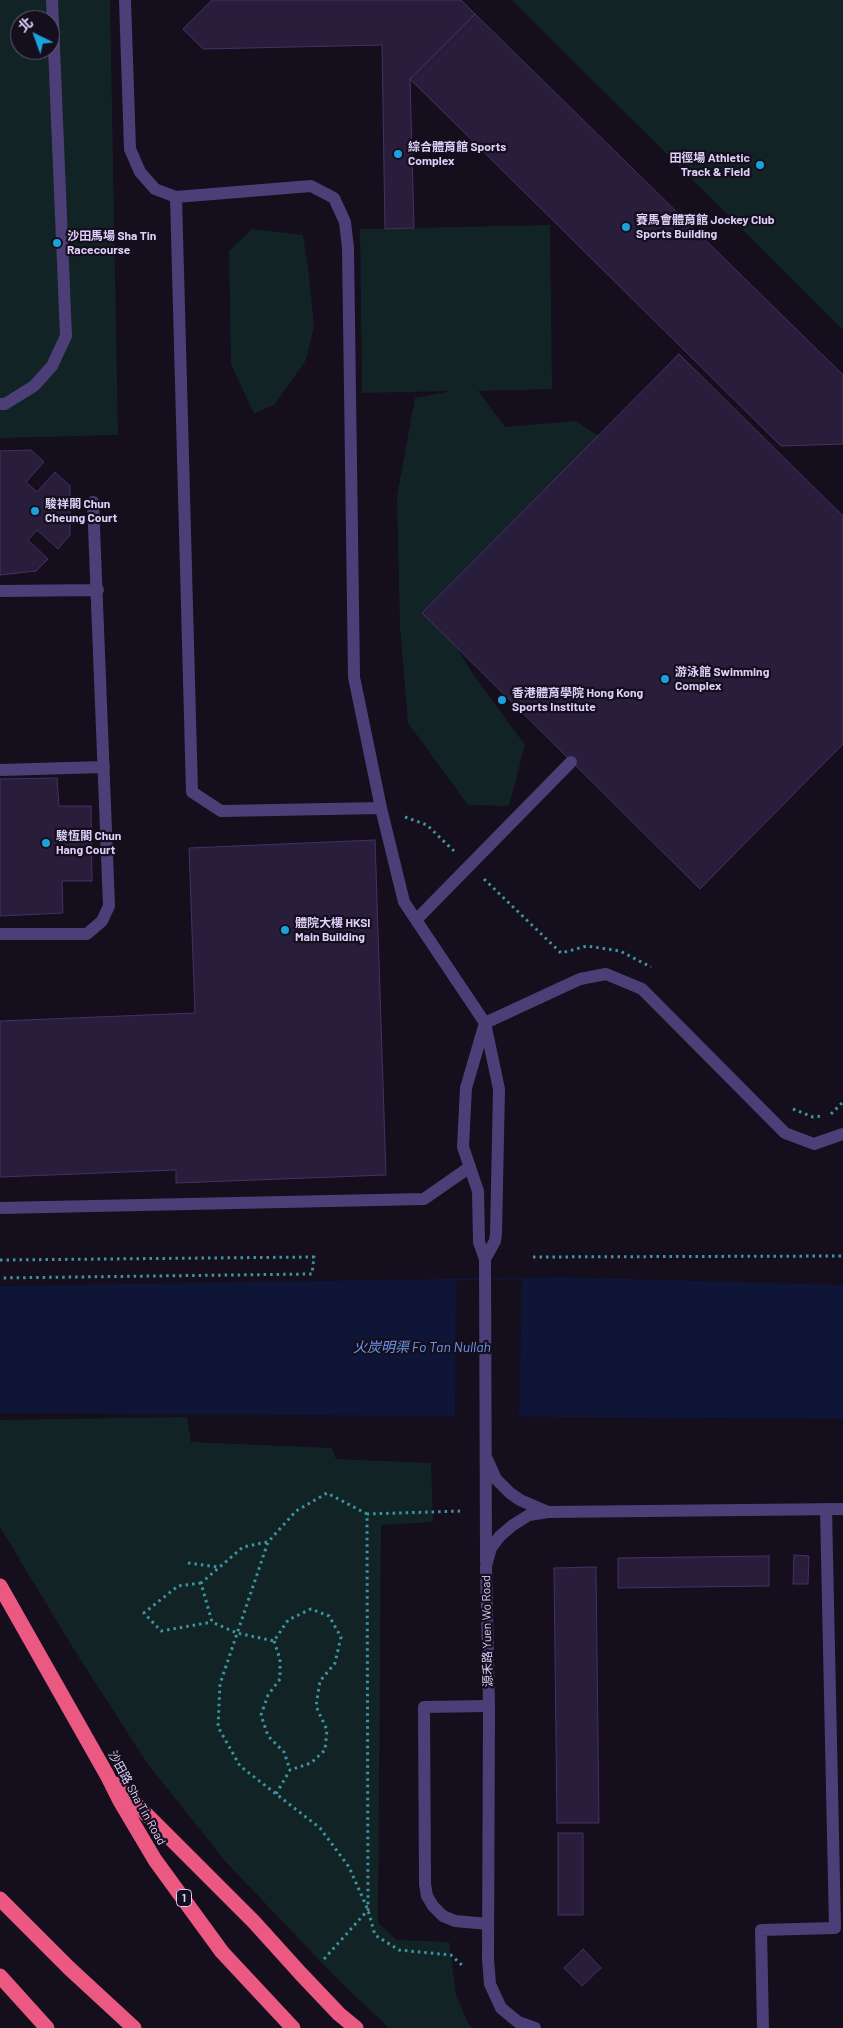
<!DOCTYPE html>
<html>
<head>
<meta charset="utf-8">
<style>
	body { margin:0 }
	#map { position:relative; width:843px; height:2028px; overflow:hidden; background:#140e1d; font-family:Barlow,"Noto Sans TC",sans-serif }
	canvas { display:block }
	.north { position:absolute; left:10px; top:10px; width:50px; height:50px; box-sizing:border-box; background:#140e1d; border:1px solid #645c75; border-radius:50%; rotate:318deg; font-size:14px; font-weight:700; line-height:20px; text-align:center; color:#ddd0f9 }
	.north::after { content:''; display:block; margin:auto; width:18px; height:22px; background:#1aa3db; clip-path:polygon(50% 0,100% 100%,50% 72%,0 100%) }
</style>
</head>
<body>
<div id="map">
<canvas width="843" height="2028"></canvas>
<div class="north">北</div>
</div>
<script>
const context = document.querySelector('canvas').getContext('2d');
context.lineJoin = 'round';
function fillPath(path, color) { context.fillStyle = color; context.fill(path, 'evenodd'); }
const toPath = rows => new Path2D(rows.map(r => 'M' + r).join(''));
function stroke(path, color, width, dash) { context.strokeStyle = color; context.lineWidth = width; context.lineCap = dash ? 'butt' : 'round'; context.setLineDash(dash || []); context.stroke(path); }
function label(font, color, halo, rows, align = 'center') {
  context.font = font + ' Barlow,"Noto Sans TC",sans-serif'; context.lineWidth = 4.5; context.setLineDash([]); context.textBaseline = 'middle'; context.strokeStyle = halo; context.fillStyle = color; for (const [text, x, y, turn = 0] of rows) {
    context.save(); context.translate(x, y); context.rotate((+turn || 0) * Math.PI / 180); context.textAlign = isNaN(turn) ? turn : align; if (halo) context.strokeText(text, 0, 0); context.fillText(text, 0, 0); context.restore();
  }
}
const green = toPath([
	[0,0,110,0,118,435,0,438],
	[20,20,50,20,50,50,20,50],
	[512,0,843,0,843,330],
	[550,225,552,389,478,391,505,427,576,421,600,437,540,493,432,607,473,674,525,745,509,806,468,805,408,723,400,627,397,496,415,398,451,391,362,393,360,229],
	[252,229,303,235,309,276,314,327,306,360,275,404,254,414,231,364,229,251],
	[187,1417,191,1442,332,1448,336,1459,431,1463,433,1522,381,1525,378,1923,397,1940,449,1942,456,1995,468,2023,472,2028,389,2028,338,1980,225,1861,147,1763,73,1648,0,1527,0,1420]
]);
const water = toPath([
	[562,1277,843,1285,843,1419,0,1413,0,1286]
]);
const pier = toPath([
	[522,1279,519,1419,455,1419,456,1281]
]);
const building = toPath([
	[212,0,461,0,475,14,410,79,414,228,385,229,382,45,203,49,183,29,212,0],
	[475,14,843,375,843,444,781,446,410,79,475,14],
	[679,354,843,516,843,744,700,889,422,613,679,354],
	[31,450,44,462,26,482,37,492,55,472,70,486,70,535,58,549,37,530,28,540,48,559,36,571,0,575,0,451,31,450],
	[57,778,59,806,91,806,92,881,62,881,63,913,0,916,0,779,57,778],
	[375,840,386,1175,176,1183,176,1170,0,1177,0,1021,195,1013,189,848,375,840],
	[794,1555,809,1556,808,1584,793,1584,794,1555],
	[769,1556,769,1586,618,1588,618,1558,769,1556],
	[596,1567,599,1823,557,1823,554,1568,596,1567],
	[558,1833,583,1833,583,1915,558,1915,558,1833],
	[583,1949,601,1968,582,1986,564,1968,583,1949]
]);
const path = toPath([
	[405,817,427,825,454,851],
	[484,879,561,953,587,946,620,951,651,967],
	[793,1109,813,1117,823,1116],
	[831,1114,843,1102],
	[533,1257,843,1256],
	[0,1260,314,1257,312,1274,0,1278],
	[367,1514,327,1493,296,1511,268,1542,220,1684,218,1727,240,1766,320,1828,349,1867,368,1910,375,1935,399,1950,451,1955,464,1967],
	[267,1542,243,1547,201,1583,212,1622,237,1633,274,1641,288,1620,311,1609,329,1616,341,1637,335,1663,320,1681,316,1706,327,1730,325,1750,311,1763,290,1770,276,1794],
	[188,1563,218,1567,217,1569],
	[201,1583,178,1586,144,1613,161,1631,212,1622],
	[274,1641,280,1659,280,1679,268,1695,261,1715,268,1736,284,1752,290,1770],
	[324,1959,368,1910,367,1514,463,1511]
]);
const lane = toPath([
	[125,0,130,149,140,172,155,189,176,197,311,186,334,198,345,222,348,248,354,677,381,808,404,902,485,1023,499,1089,496,1234,495,1241,485,1259],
	[176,197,192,792,221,811,381,808],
	[0,404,5,404,34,386,52,366,66,336,52,0],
	[0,591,98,590],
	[0,770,104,767],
	[416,920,571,762],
	[0,934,87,934,102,921,109,906,93,502],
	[0,1208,424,1199,470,1167],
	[487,1459,496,1479,510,1493,520,1500,548,1512],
	[486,1561,485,1259,479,1242,478,1191,463,1147,466,1088,485,1023,580,979,606,974,642,989,785,1133,814,1144,843,1134],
	[488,1924,455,1921,443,1916,433,1906,427,1896,425,1884,424,1707,489,1706],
	[763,2028,761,1930,835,1928,826,1509]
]);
const street = toPath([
	[535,2028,518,2022,501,2008,490,1984,488,1959,489,1706,486,1566,491,1548,500,1536,513,1525,529,1515,548,1512,843,1509]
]);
const highway = toPath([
	[0,1586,107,1775,120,1801,155,1860,222,1952,293,2028],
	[116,1784,254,1922,301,1974,339,2014,356,2028],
	[0,1899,69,1968,134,2028],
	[0,1976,47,2028]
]);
const markers = [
	[398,154,5,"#1aa3db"],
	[760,165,5,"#1aa3db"],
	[626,227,5,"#1aa3db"],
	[57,243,5,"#1aa3db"],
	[35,511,5,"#1aa3db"],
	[665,679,5,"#1aa3db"],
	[502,700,5,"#1aa3db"],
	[46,843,5,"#1aa3db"],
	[285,930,5,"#1aa3db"]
];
const shields = [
	[184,1898,15]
];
const shieldNames = [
	["1",184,1898]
];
const poiNames = [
	["綜合體育館 Sports",408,147],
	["Complex",408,161],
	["田徑場 Athletic",750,158,"right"],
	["Track & Field",750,172,"right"],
	["賽馬會體育館 Jockey Club",636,220],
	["Sports Building",636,234],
	["沙田馬場 Sha Tin",67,236],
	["Racecourse",67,250],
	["駿祥閣 Chun",45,504],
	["Cheung Court",45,518],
	["游泳館 Swimming",675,672],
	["Complex",675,686],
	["香港體育學院 Hong Kong",512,693],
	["Sports Institute",512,707],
	["駿恆閣 Chun",56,836],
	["Hang Court",56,850],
	["體院大樓 HKSI",295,923],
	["Main Building",295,937]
];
const streetNames = [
	["源禾路 Yuen Wo Road",487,1631,-91],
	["沙田路 Sha Tin Road",137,1798,61]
];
const waterNames = [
	["火炭明渠 Fo Tan Nullah",422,1347]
];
fillPath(green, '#122326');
fillPath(water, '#0e1536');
fillPath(pier, '#140e1d');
fillPath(building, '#291d3c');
stroke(building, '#453165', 1);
stroke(path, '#3b95a2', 3, [2.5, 4]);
stroke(lane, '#4c3f77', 12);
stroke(street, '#4c3f77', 12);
stroke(highway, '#eb5983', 15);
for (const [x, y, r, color] of markers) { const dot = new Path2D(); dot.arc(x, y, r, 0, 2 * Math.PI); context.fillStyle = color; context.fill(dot); stroke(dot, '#140e1d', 2); }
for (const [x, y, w] of shields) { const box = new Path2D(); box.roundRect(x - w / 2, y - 8.5, w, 17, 4); context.fillStyle = '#140e1d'; context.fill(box); stroke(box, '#ddd0f9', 1); }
label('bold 11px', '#ddd0f9', null, shieldNames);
label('bold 12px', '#ddd0f9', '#140e1d', poiNames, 'left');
label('12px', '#ddd0f9', '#140e1d', streetNames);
label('italic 14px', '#6a97ed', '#140e1d', waterNames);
</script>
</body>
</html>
